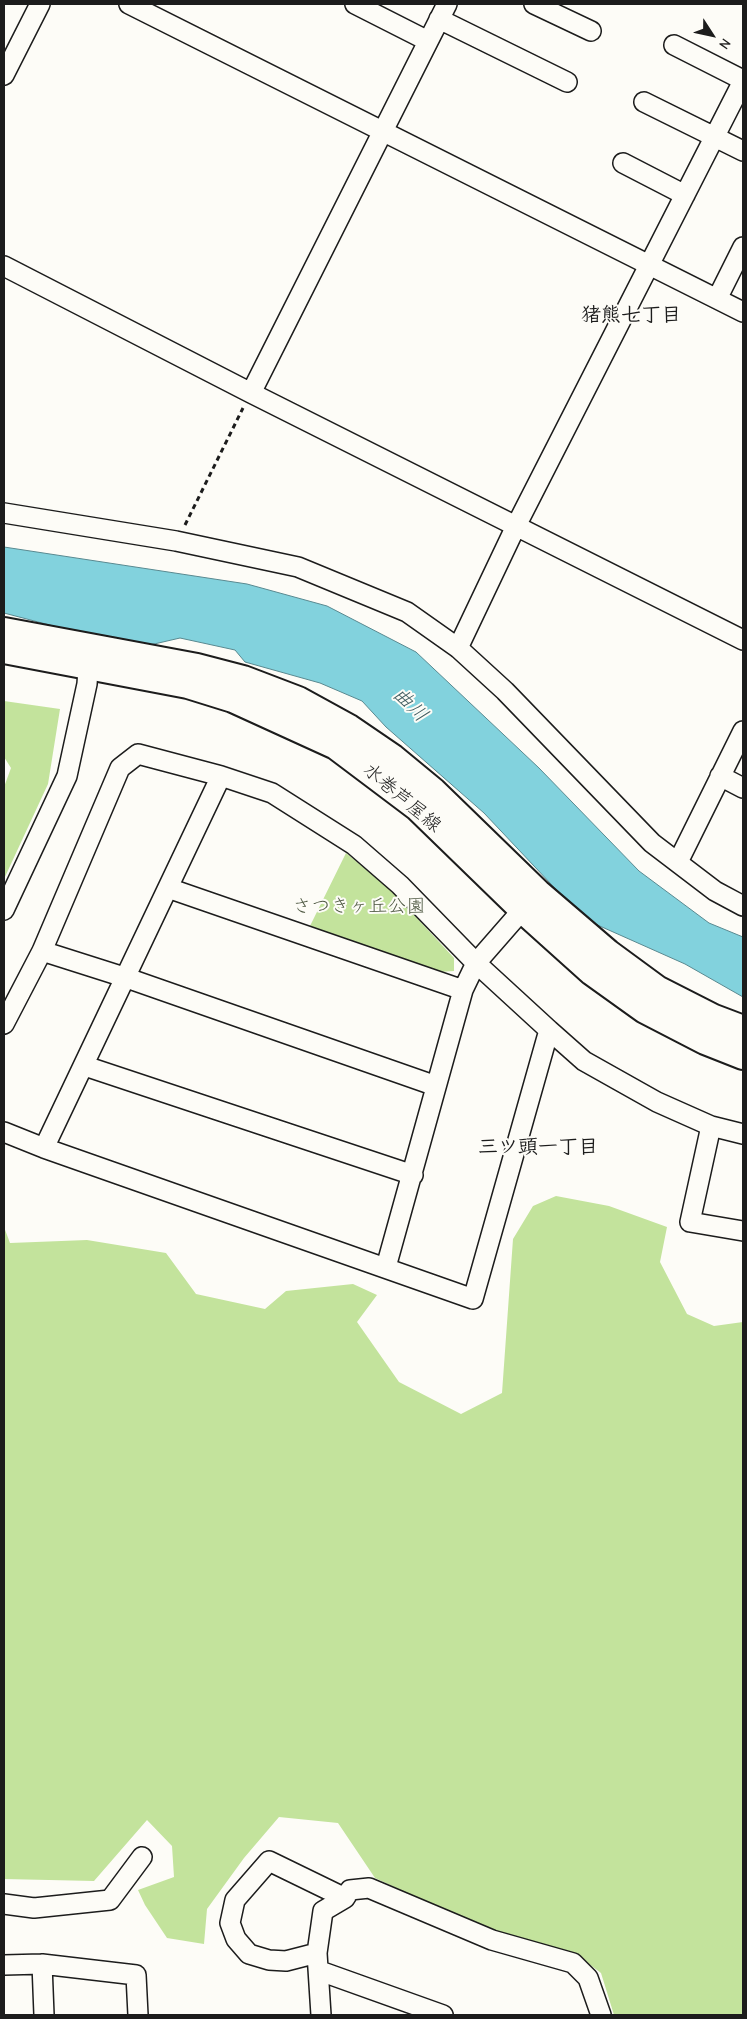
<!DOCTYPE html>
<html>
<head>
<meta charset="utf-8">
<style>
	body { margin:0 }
	#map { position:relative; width:747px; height:2019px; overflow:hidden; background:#fdfcf7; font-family:"Comic Neue",sans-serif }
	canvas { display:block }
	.frame { position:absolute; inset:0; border:5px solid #1c1c1c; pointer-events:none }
	.north { position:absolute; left:687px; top:10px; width:50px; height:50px; -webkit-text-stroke:4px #fdfcf7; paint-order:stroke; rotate:125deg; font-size:14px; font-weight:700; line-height:20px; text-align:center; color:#1c1c1c }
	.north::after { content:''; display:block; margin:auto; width:18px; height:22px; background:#1c1c1c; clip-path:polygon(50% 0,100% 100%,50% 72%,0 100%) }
</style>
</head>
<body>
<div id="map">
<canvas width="747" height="2019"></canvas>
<div class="frame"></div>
<div class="north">N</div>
</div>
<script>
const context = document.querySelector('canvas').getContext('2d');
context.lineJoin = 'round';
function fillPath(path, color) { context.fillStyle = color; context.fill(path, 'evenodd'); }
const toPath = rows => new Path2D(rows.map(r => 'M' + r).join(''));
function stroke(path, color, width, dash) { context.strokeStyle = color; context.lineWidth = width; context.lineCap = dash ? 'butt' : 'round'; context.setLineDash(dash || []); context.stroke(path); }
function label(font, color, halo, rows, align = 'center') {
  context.font = font + ' "Comic Neue","Klee One",sans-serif'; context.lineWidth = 4; context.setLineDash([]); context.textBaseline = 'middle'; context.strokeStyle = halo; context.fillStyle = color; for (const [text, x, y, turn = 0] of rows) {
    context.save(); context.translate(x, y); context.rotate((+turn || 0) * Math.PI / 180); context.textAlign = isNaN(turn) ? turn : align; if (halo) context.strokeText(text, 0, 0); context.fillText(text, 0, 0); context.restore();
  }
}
const green = toPath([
	[4,701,60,709,48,784,4,879,4,787,11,768,4,757],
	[346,853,389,888,454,958,454,971,439,972,310,926],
	[556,1196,609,1206,667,1227,660,1262,687,1314,714,1326,743,1322,743,2015,614,2015,601,1973,577,1955,493,1933,375,1878,338,1823,279,1817,244,1858,207,1909,204,1944,167,1938,145,1905,138,1890,174,1877,172,1846,147,1820,94,1881,4,1879,4,1227,10,1243,87,1240,166,1253,196,1294,265,1309,286,1291,353,1284,377,1295,357,1322,399,1382,461,1414,502,1393,513,1239,533,1206]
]);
const water = toPath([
	[4,547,247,584,327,606,416,652,539,768,639,871,709,923,743,937,743,997,685,964,584,919,484,813,386,727,362,701,320,683,245,662,235,650,180,638,137,648,4,613,4,547]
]);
const path = toPath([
	[185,525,243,408]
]);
const minor = toPath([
	[129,4,743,312],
	[355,4,428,41],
	[534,4,591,31],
	[439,19,567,82],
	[674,45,743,80],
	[4,75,40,4],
	[644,102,743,151],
	[623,163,685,195],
	[4,266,251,393,743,640],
	[717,299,743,247],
	[251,393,447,4],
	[4,513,176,541,298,567,407,612,458,648,505,691,652,843,715,891,743,906],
	[458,648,516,526,743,81],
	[221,776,272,793,354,845,400,885,476,963,549,1030,473,1299,44,1148,221,776],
	[720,776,743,788],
	[678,862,743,731],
	[168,888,463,990],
	[4,910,67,776,87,684,89,656],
	[42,951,127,978,436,1086],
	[4,1024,42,951,120,768,138,754,221,776],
	[549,1030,584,1061,657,1102,711,1126,743,1134],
	[85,1066,413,1175],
	[711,1126,690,1222,743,1231],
	[4,1132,44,1148],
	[386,1267,463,990,476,963,531,900],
	[4,1904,34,1908,110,1900,142,1857],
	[317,1953,286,1961,269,1960,249,1954,236,1939,230,1923,235,1900,269,1861,345,1898],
	[42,1964,44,2015],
	[4,1965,42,1964,136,1975,138,2015],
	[320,1971,443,2015],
	[321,2015,317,1953,323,1911,345,1898,350,1890,369,1888,492,1940,573,1963,588,1978,601,2015]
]);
const secondary = toPath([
	[4,631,197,667,243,679,298,700,349,728,393,758,433,791,538,893,608,953,657,989,714,1018,743,1029],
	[4,650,188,685,233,699,336,746,417,807,523,910,592,972,645,1010,705,1041,743,1056]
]);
const streetNames = [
	["水巻芦屋線",402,798,40]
];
const parkNames = [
	["さつきヶ丘公園",359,907]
];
const neighbourhoodNames = [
	["猪熊七丁目",631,315],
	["三ツ頭一丁目",538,1147]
];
const waterNames = [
	["曲川",410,705,44]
];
fillPath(green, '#c3e39c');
fillPath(water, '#82d2dd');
stroke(water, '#598990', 1);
stroke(minor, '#1c1c1c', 22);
stroke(secondary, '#1c1c1c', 30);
stroke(path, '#1c1c1c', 3, [5, 4]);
stroke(minor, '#fdfcf7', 19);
stroke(secondary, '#fdfcf7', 26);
label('19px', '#1c1c1c', '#fdfcf7', streetNames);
label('19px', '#4e5842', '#fdfcf7', parkNames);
label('bold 20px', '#1c1c1c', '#fdfcf7', neighbourhoodNames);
label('italic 20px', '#405c60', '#fdfcf7', waterNames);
</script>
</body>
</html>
